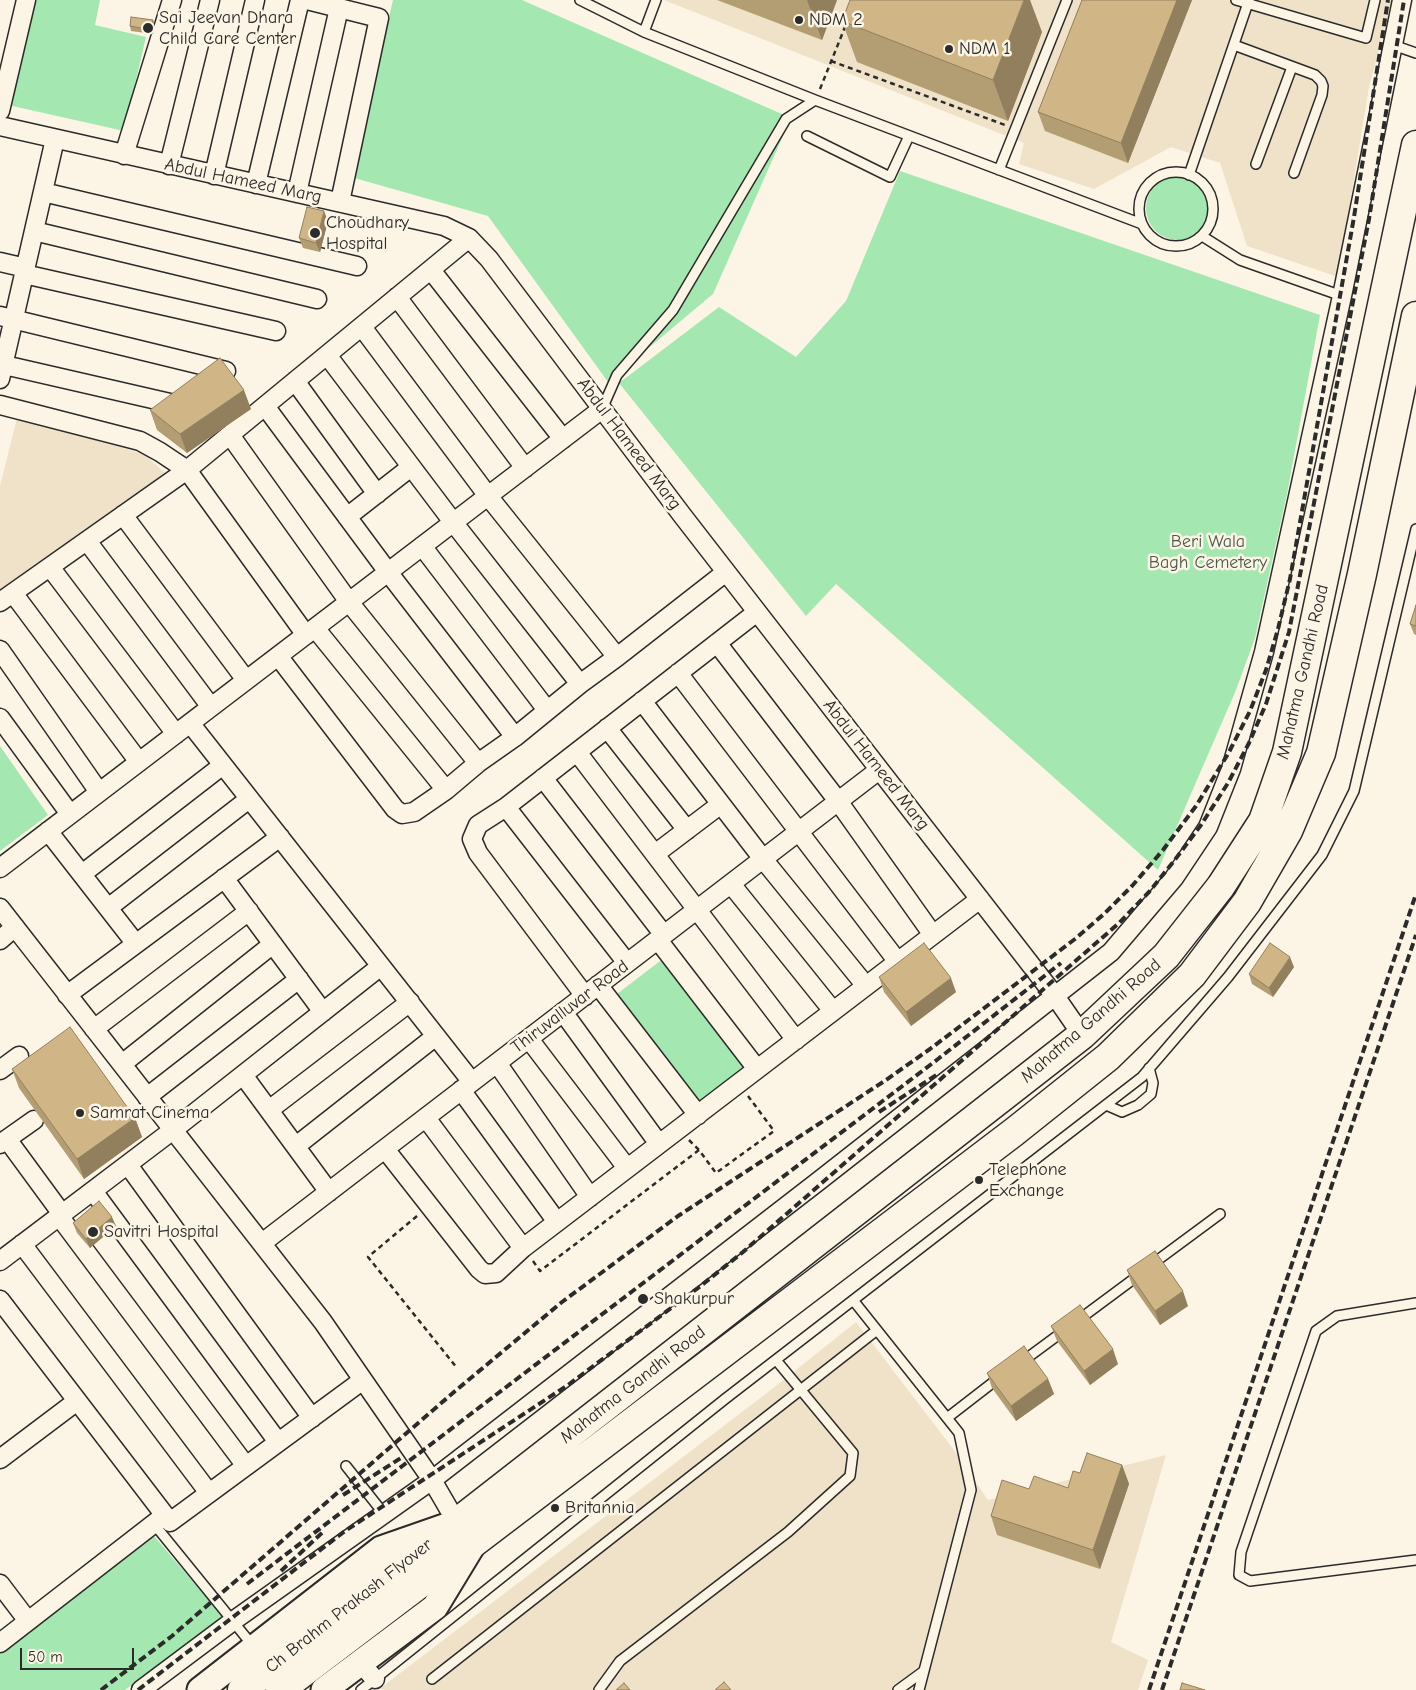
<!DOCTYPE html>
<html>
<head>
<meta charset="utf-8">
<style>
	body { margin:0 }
	#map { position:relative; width:1416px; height:1690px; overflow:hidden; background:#fcf5e5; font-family:"Comic Neue",sans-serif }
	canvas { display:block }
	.scale { position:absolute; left:20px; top:1648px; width:114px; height:22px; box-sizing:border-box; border:2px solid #2b2b2b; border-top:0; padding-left:6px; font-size:15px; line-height:18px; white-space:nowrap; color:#2b2b2b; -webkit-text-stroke:4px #fcf5e5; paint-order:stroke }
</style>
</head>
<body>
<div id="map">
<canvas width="1416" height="1690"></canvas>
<div class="scale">50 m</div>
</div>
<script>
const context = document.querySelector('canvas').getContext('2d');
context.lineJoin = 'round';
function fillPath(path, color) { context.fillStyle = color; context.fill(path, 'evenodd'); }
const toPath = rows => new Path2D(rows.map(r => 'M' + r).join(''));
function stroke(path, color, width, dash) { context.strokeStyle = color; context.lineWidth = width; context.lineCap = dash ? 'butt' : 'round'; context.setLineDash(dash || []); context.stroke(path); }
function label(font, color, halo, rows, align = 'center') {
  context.font = font + ' "Comic Neue",sans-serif'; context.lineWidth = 5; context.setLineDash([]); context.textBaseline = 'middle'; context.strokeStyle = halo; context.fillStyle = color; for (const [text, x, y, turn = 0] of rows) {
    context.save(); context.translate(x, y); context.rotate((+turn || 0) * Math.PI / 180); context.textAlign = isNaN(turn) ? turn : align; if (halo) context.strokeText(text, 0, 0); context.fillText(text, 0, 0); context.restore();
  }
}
const built = toPath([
	[664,0,1392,0,1369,87,1338,277,1247,246,1220,163,1171,147,1094,189,1019,164,1024,143],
	[17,418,144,454,167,475,0,591,0,486],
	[856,1322,954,1450,988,1500,1166,1455,1111,1642,1148,1660,1138,1690,378,1690,772,1389]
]);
const green = toPath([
	[32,0,100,0,95,25,146,37,124,131,8,105],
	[393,0,522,0,791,118,713,294,608,382,488,216,351,177],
	[900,171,1320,315,1287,494,1255,638,1236,690,1158,870,836,584,806,616,619,383,719,307,796,357,846,301],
	'1146 208a32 32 0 1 1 64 0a32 32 0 1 1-64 0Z',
	[0,746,48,815,0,851],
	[664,958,748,1067,697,1106,613,997],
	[154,1536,223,1617,125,1690,0,1690,0,1650]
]);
const path = toPath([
	[831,61,1005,125],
	[820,89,845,27],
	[689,1140,699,1150],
	[417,1216,368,1257,457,1368],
	[533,1261,540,1271,699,1150,716,1173,774,1131,748,1096]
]);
const lane = toPath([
	[580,0,644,32,815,100,1142,224],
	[1236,0,1366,38,1375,0],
	[644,32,656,0],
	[1234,45,1315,75,1321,81,1323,86,1322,95,1294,173],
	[1393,45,1416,53],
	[807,136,890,177,909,136],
	[1256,164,1292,67],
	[999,170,1067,0],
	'1139 209a37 37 0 1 1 74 0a37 37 0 1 1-74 0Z',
	[1189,175,1249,0],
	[1202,236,1240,260,1342,296],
	[602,409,617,375,673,310,786,119,815,100],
	[1106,1105,1122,1112,1138,1105,1151,1094,1153,1083,1149,1068],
	[1151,1265,1220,1214],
	[853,1300,959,1433,971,1490,919,1690],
	[1416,1303,1337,1316,1316,1331,1241,1552,1239,1575,1250,1581,1416,1560],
	[1077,1321,1139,1275],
	[1023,1361,1065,1330],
	[947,1418,1000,1377],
	[346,1466,384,1514],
	[154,1524,253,1646],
	[432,1679,877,1330],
	[361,1690,725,1399,1142,1077,1228,977,1322,855,1354,791,1416,529],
	[599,1690,620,1661,788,1532,850,1476,853,1453,776,1360],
	[898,1690,924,1671]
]);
const street = toPath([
	[307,0,379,18,340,202],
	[0,111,26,0],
	[0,126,444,226,469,238,489,259,682,515,1055,996,1082,1035],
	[124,155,172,0],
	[169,165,210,0],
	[214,175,255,0],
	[256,184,300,0],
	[43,192,357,266],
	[297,193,339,8],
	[34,231,317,299],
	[0,262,26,268],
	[431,270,563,439],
	[24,274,276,331],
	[397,297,525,468],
	[0,316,226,371],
	[362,327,488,496,617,657],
	[327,355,453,522,580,684],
	[0,364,183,406],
	[0,379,55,139],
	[295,381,377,494],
	[0,405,140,441,160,452,187,470,306,635],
	[265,406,388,572,515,737],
	[230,435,349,602,478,763],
	[123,515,246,680],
	[347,517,411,467],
	[87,541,211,707],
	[422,546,547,710],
	[50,567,176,734],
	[13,593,139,762],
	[0,602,187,470,469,238],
	[315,628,446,790],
	[717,643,838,801,933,935],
	[0,650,99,792],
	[278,656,395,809,402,814,414,812,446,790,478,763,515,737,580,684,617,657,726,572],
	[678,673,898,962],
	[642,701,763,859,866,986],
	[0,718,70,814],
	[190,723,472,1082],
	[607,728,687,830],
	[577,752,796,1040],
	[543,778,664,935],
	[506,807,627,963],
	[48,831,136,944],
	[655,854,721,804],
	[0,868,602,409],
	[82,874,223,765],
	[224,878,323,1012],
	[731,884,833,1011],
	[0,908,323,1322,432,1480,457,1523],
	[108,908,249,799],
	[0,940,15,927],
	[658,940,757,1069],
	[598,985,698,1115],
	[67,995,280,837],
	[585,996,478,853,472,839,478,825,506,807,757,612],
	[563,1012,659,1144],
	[94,1029,249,911],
	[529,1039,627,1168],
	[497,1063,590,1197],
	[122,1064,273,944],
	[0,1070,19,1056],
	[243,1075,329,1192],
	[461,1090,557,1222],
	[147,1097,299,979],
	[269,1110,410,1002],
	[426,1118,523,1248],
	[7,1139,62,1214],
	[0,1144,34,1120],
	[296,1146,436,1036],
	[385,1149,479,1269,485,1274,496,1273,523,1248,980,899],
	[128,1165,312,1418],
	[93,1191,278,1442],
	[59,1216,246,1466],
	[262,1243,879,770],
	[22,1244,209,1493],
	[0,1261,173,1130,381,966],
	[0,1300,170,1522,363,1380],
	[0,1459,77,1401],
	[0,1584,28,1621],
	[0,1643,165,1515],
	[360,1663,375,1679],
	[141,1690,233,1621,432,1480,820,1180,1111,952,1174,878,1208,827,1231,769,1264,652,1342,296,1402,0]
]);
const secondary = toPath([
	[200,1690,381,1549,447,1526],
	[324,1690,435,1607,472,1546]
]);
const primary = toPath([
	[242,1690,1082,1035,1166,956,1221,886,1263,821,1287,752,1416,145],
	[280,1690,1014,1132,1108,1057,1192,975,1247,902,1288,831,1321,753,1362,574,1416,316]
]);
const rail = toPath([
	[879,1112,938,1074],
	[343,1495,404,1456],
	[281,1571,323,1532],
	[247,1584,938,1059,1061,963],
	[101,1690,172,1636,454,1392,562,1302,678,1216,886,1080,930,1049,1008,990,1075,939,1104,914,1132,886,1163,850,1196,806,1228,754,1250,711,1266,670,1278,629,1290,579,1354,217,1388,0],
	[138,1690,345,1531,568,1385,698,1288,743,1252,1119,923,1149,892,1174,861,1201,825,1228,783,1249,743,1266,704,1289,632,1369,219,1404,0],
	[1149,1690,1416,894],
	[1162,1690,1416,935]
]);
const wall = toPath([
	[717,0,837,0,822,40],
	[1082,0,1192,0,1128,163,1045,131,1038,112],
	[153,20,154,25,153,34,131,31,130,26],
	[842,21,1042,32,1008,121,857,62],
	[328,221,320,252,303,248,299,238],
	[251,409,187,453,157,430,150,410],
	[1416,605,1416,635,1414,634,1410,624],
	[1294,967,1273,997,1252,984,1249,974],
	[879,977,956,992,911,1026,884,992],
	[12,1069,135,1118,142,1137,84,1179,19,1088],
	[73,1223,116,1226,90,1248,77,1233],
	[1127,1270,1188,1306,1160,1325,1132,1285],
	[1051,1326,1118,1364,1090,1385,1057,1341],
	[987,1373,1048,1379,1054,1394,1016,1421,992,1388],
	[1122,1465,1129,1484,1100,1569,997,1535,991,1516,1029,1489,1068,1488,1080,1473]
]);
const shadedWall = toPath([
	[807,0,837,0,822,40],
	[1024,0,1030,0,1042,32,1008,121,993,80],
	[1177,0,1192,0,1128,163,1121,143],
	[153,20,154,25,153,34,151,30],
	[324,211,328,221,320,252,316,243],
	[244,390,251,409,187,453,180,434],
	[1290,957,1294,967,1273,997,1269,988],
	[951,978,956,992,911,1026,906,1012],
	[135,1118,142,1137,84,1179,77,1159],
	[112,1217,116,1226,90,1248,86,1239],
	[1183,1291,1188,1306,1160,1325,1155,1311],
	[1113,1349,1118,1364,1090,1385,1084,1371],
	[1048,1379,1054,1394,1016,1421,1011,1406],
	[1122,1465,1129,1484,1100,1569,1093,1550]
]);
const building = toPath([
	[850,0,1024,0,993,80,842,21,850,0],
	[1082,0,1177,0,1121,143,1038,112,1082,0],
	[131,17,153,20,151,30,130,26,131,17],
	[307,207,324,211,316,243,299,238,307,207],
	[220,358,244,390,180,434,150,410,220,358],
	[1416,605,1416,626,1410,624,1416,605],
	[924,943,951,978,906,1012,879,977,924,943],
	[1270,943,1290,957,1269,988,1249,974,1270,943],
	[70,1027,135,1118,77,1159,12,1069,70,1027],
	[99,1201,112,1217,86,1239,73,1223,99,1201],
	[1155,1251,1183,1291,1155,1311,1127,1270,1155,1251],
	[1080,1305,1113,1349,1084,1371,1051,1326,1080,1305],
	[1024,1346,1048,1379,1011,1406,987,1373,1024,1346],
	[1087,1453,1122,1465,1093,1550,991,1516,1002,1480,1029,1489,1034,1476,1068,1488,1073,1471,1080,1473,1087,1453],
	[724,1682,731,1690,715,1690,724,1682],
	[624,1683,630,1690,616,1690,624,1683],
	[1182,1683,1205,1690,1180,1690,1182,1683]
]);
const markers = [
	[799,20,5,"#2b2b2b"],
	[148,28,6,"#2b2b2b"],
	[949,49,5,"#2b2b2b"],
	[315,233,6,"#2b2b2b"],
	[80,1113,5,"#2b2b2b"],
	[979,1180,5,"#2b2b2b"],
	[93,1232,6,"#2b2b2b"],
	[643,1299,6,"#2b2b2b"],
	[555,1508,5,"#2b2b2b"]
];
const poiNames = [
	["Sai Jeevan Dhara",159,18],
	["Child Care Center",159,39],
	["NDM 2",809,20],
	["NDM 1",959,49],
	["Choudhary",326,223],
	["Hospital",326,244],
	["Samrat Cinema",90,1113],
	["Telephone",989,1170],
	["Exchange",989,1191],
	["Savitri Hospital",104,1232],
	["Shakurpur",654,1299],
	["Britannia",565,1508]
];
const streetNames = [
	["Abdul Hameed Marg",243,181,12],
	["Abdul Hameed Marg",629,444,53],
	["Mahatma Gandhi Road",1303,672,-77],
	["Abdul Hameed Marg",876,765,52],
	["Thiruvalluvar Road",570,1007,-37],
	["Mahatma Gandhi Road",1091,1021,-41],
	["Mahatma Gandhi Road",633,1385,-38],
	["Ch Brahm Prakash Flyover",349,1606,-38]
];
const parkNames = [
	["Beri Wala",1208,542],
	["Bagh Cemetery",1208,563]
];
fillPath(built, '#efe2c8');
fillPath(green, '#a5e7b0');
stroke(lane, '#2b2b2b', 12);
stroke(street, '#2b2b2b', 21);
stroke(secondary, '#2b2b2b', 29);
stroke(primary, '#2b2b2b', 31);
stroke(path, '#2b2b2b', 2.5, [5, 4]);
stroke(lane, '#fcf5e5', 9);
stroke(street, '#fcf5e5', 18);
stroke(secondary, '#fcf5e5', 25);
stroke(primary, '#fcf5e5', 28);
stroke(rail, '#2b2b2b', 4, [8, 4]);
fillPath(wall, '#b39d73');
fillPath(shadedWall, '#927f5e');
fillPath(building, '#d0b686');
stroke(building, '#927f5e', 1);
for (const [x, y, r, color] of markers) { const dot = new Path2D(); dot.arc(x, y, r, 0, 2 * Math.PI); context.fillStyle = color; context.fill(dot); stroke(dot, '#fcf5e5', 2); }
label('18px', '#2b2b2b', '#fcf5e5', poiNames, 'left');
label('18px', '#2b2b2b', '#fcf5e5', streetNames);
label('18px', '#4a5a4c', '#fcf5e5', parkNames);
</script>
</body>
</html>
